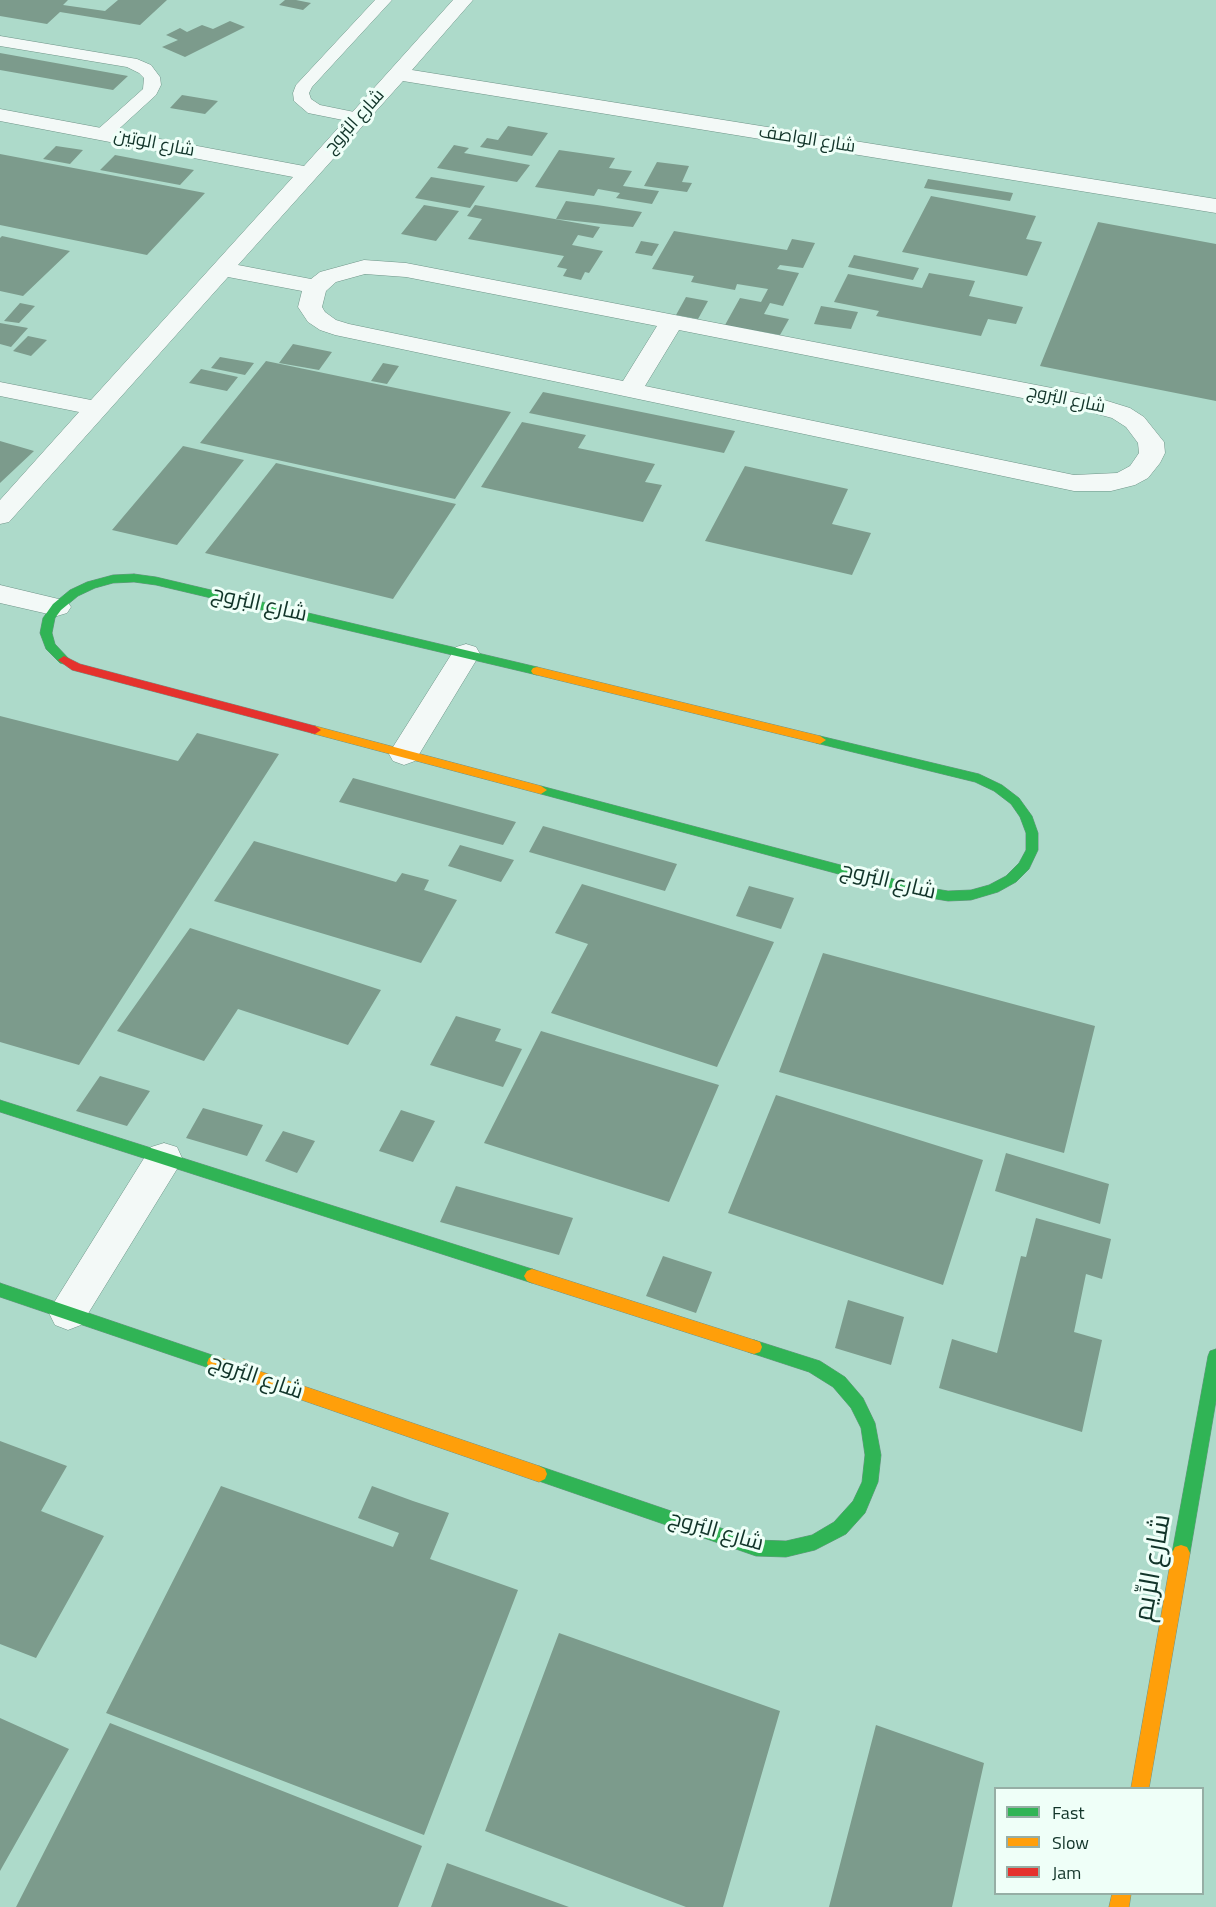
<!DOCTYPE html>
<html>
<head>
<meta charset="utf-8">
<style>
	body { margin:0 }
	#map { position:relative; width:1216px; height:1907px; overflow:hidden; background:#addaca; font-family:"Titillium Web",sans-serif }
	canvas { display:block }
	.legend { position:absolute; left:994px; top:1787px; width:210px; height:108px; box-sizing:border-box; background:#effff8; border:2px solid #96aea5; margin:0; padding:8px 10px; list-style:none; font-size:18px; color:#113429 }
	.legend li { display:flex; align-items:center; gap:12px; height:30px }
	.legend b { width:30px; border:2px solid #96aea5 }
</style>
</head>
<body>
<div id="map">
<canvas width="1216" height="1907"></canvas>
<ul class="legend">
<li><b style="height:8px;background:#30b455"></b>Fast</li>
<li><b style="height:8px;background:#ff9f0a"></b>Slow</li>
<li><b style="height:8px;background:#e5322d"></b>Jam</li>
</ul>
</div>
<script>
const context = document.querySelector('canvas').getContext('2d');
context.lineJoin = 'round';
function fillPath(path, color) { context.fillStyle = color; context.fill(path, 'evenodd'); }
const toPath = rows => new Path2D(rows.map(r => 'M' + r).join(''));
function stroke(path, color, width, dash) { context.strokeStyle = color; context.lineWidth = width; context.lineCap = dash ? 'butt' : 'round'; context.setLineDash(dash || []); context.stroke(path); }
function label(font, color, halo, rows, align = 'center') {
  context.font = font + ' "Titillium Web",Cairo,sans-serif'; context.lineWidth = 6; context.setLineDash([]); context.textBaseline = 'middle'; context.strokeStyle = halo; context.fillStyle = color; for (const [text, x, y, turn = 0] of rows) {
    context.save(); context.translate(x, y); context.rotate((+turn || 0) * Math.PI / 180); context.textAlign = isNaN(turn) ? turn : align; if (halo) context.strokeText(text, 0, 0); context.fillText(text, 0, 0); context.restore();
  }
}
const building = toPath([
	[0,0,68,0,63,5,105,11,118,0,167,0,140,25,60,12,47,24,0,16],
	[285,0,296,0,311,3,303,10,279,5],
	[230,21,245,27,185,57,162,47,178,40,166,35,180,28,187,32,202,25,213,29],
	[0,53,128,76,113,90,0,70],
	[182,95,218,101,205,114,170,108],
	[508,126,548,133,532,156,480,147,487,138,498,140],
	[454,145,469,148,464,153,530,165,517,182,437,168],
	[56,146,83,150,70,164,43,159],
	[559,150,615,158,609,168,632,171,623,186,659,191,652,204,616,198,620,193,598,189,594,196,535,187],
	[0,154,205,193,147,255,0,225],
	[115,155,194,170,180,185,100,170],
	[657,162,689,166,682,182,692,183,687,192,644,186],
	[431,177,485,186,470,208,415,198],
	[928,179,1013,193,1010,201,924,188],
	[931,196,1036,216,1026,239,1042,242,1027,276,902,252],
	[566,201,597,205,642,212,633,227,556,219],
	[424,205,459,211,436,241,401,234],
	[475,205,600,227,593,238,578,235,572,245,603,251,589,273,585,272,581,280,563,276,567,269,557,267,564,256,468,239,482,219,467,216],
	[1098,222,1216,244,1216,401,1040,366],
	[674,231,787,250,792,239,815,243,803,268,780,265,777,269,799,273,783,306,770,303,764,314,789,319,780,335,725,325,740,298,761,302,768,289,737,284,735,290,691,282,694,276,652,269],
	[2,236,70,251,23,296,0,291,0,238],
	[641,241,659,244,652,256,635,253],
	[854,255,919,268,913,280,848,267],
	[929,273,975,281,969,296,1023,307,1016,324,988,319,981,336,876,316,879,311,834,302,848,274,922,288],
	[686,297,708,301,698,319,676,315],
	[20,303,35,306,19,323,4,321],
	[821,306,858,312,851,329,814,324],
	[0,323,28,328,11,347,0,344],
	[28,336,47,340,31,356,13,351],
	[293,344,332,352,319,370,279,363],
	[220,357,254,363,245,375,211,368],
	[266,361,511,412,455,499,200,443],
	[383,363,399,366,387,384,371,381],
	[201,369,238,377,227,391,189,383],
	[543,392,735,431,724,453,529,413],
	[522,422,586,435,578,448,655,464,645,482,662,485,643,522,481,487],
	[0,441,34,451,0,483],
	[183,446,244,460,177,545,112,530],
	[276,463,456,504,393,599,205,553],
	[745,466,848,489,832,524,871,533,852,575,705,541],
	[0,716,178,761,197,733,279,754,79,1065,0,1042],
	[353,778,516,822,503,845,339,802],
	[543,826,677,864,665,891,529,852],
	[254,841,396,882,402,873,429,880,424,890,457,900,421,963,214,901],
	[460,845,514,860,501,882,448,866],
	[582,884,774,942,717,1067,551,1013,588,944,555,933],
	[749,886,794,898,781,929,736,916],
	[190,928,381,990,348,1045,238,1009,204,1061,117,1031],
	[823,953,1095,1026,1064,1153,779,1072],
	[456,1016,501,1029,495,1041,522,1049,503,1087,430,1065],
	[541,1031,719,1085,669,1202,484,1143],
	[100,1076,150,1091,127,1126,76,1111],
	[776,1095,983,1160,943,1285,728,1213],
	[203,1108,263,1125,247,1156,186,1138],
	[401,1110,435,1121,413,1162,379,1151],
	[283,1131,315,1141,297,1173,265,1161],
	[1006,1153,1109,1184,1100,1224,995,1191],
	[456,1186,573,1218,559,1255,440,1222],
	[1036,1218,1111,1239,1102,1279,1086,1274,1074,1332,1102,1340,1082,1432,939,1388,952,1339,997,1353,1021,1256,1026,1257],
	[663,1256,712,1272,696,1313,646,1296],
	[848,1300,904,1317,891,1365,835,1348],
	[0,1441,67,1466,41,1511,104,1536,36,1658,0,1644],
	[221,1486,393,1547,399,1533,358,1518,372,1486,413,1501,449,1513,430,1559,518,1590,424,1835,106,1713],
	[559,1633,780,1711,723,1907,686,1907,485,1831],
	[0,1718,69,1749,0,1871],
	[110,1723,422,1846,398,1907,16,1907],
	[876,1725,984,1763,952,1907,829,1907],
	[447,1863,569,1907,431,1907]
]);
const lane = toPath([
	[375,0,392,0,312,87,309,93,311,99,320,105,364,114,367,118,364,122,358,123,308,113,294,101,293,93,296,85,375,0],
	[0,36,137,59,151,65,160,77,161,85,156,95,109,138,97,138,94,134,97,130,143,89,144,78,139,73,127,67,0,46,0,36]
]);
const street = toPath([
	[453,0,473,0,412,70,1216,199,1216,213,403,81,238,265,311,279,320,272,364,260,406,263,1088,395,1130,408,1144,417,1164,442,1165,453,1160,463,1148,478,1135,485,1111,491,1074,491,335,335,320,330,308,322,298,307,302,291,228,277,9,522,0,524,0,500,79,412,0,396,0,382,91,400,293,177,0,121,0,109,304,166,453,0],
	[365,274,406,277,657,326,623,381,349,324,336,320,325,312,322,307,326,291,336,282,365,274],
	[679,330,1083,410,1112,418,1126,427,1138,443,1139,453,1130,466,1117,473,1074,475,645,386,679,330],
	[0,585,67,601,71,607,67,613,57,616,0,603,0,585],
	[466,644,476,647,480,654,415,761,404,765,393,761,389,754,393,747,456,647,466,644],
	[164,1143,177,1147,182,1158,177,1169,81,1325,68,1330,55,1325,49,1313,55,1301,151,1147,164,1143]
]);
const fast = toPath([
	[134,574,156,577,537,667,543,671,537,675,156,585,134,582,113,583,95,588,78,596,61,610,55,618,52,633,55,644,70,660,64,664,60,663,46,649,40,633,43,618,53,604,70,590,87,582,113,575,134,574],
	[820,736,979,774,1002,785,1019,798,1032,816,1038,833,1038,850,1029,869,1016,882,998,892,971,900,948,901,924,897,541,794,535,790,541,786,924,887,948,891,971,890,989,885,1006,876,1019,863,1026,850,1026,833,1020,817,1011,804,994,791,975,782,816,743,814,740,820,736],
	[0,1100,532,1269,537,1271,540,1276,537,1281,532,1283,0,1112,0,1100],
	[0,1283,215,1356,221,1358,223,1363,221,1368,215,1370,0,1297,0,1283],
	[754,1340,820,1361,845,1377,863,1398,875,1423,881,1455,878,1482,865,1513,846,1534,815,1550,786,1557,756,1556,533,1479,531,1474,533,1469,539,1466,756,1540,786,1541,812,1535,834,1522,853,1501,862,1482,865,1455,861,1428,851,1408,833,1387,809,1372,748,1352,746,1347,748,1342,754,1340],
	[1216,1349,1216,1401,1190,1553,1187,1559,1181,1561,1175,1559,1172,1553,1208,1356,1210,1351,1216,1349]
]);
const slow = toPath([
	[537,667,820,736,826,740,820,744,533,674,531,671,533,668,537,667],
	[315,726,541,786,547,790,541,794,311,733,309,730,311,727,315,726],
	[532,1269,754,1340,760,1342,762,1347,760,1352,754,1354,532,1283,527,1281,524,1276,527,1271,532,1269],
	[215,1356,539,1466,545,1469,547,1474,545,1479,539,1482,215,1370,209,1368,207,1363,209,1358,215,1356],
	[1181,1545,1187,1547,1190,1553,1149,1788,1131,1788,1172,1553,1175,1547,1181,1545],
	[1112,1894,1131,1894,1129,1907,1109,1907,1112,1894]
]);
const jam = toPath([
	[64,656,80,664,315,726,321,730,315,734,72,670,58,660,64,656]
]);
const farStreetnames = [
	["شارع البُروج",355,122,-48],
	["شارع الواصف",807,140,9],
	["شارع الوتين",154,144,11],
	["شارع البُروج",1066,400,12]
];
const streetNames = [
	["شارع البُروج",259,605,13],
	["شارع البُروج",888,882,14],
	["شارع البُروج",256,1378,19],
	["شارع البُروج",716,1532,16]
];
const nearStreetnames = [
	["شارع الرِّيم",1154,1568,-80]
];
fillPath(building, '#7c9b8c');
stroke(lane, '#6f9488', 1);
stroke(street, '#6f9488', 1);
stroke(fast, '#6f9488', 1);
stroke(slow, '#6f9488', 1);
stroke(jam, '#6f9488', 1);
fillPath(lane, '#f3f9f7');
fillPath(street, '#f3f9f7');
fillPath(fast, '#30b455');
fillPath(slow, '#ff9f0a');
fillPath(jam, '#e5322d');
label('18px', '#113429', '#effff8', farStreetnames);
label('22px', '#113429', '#effff8', streetNames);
label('27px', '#113429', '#effff8', nearStreetnames);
</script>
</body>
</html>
